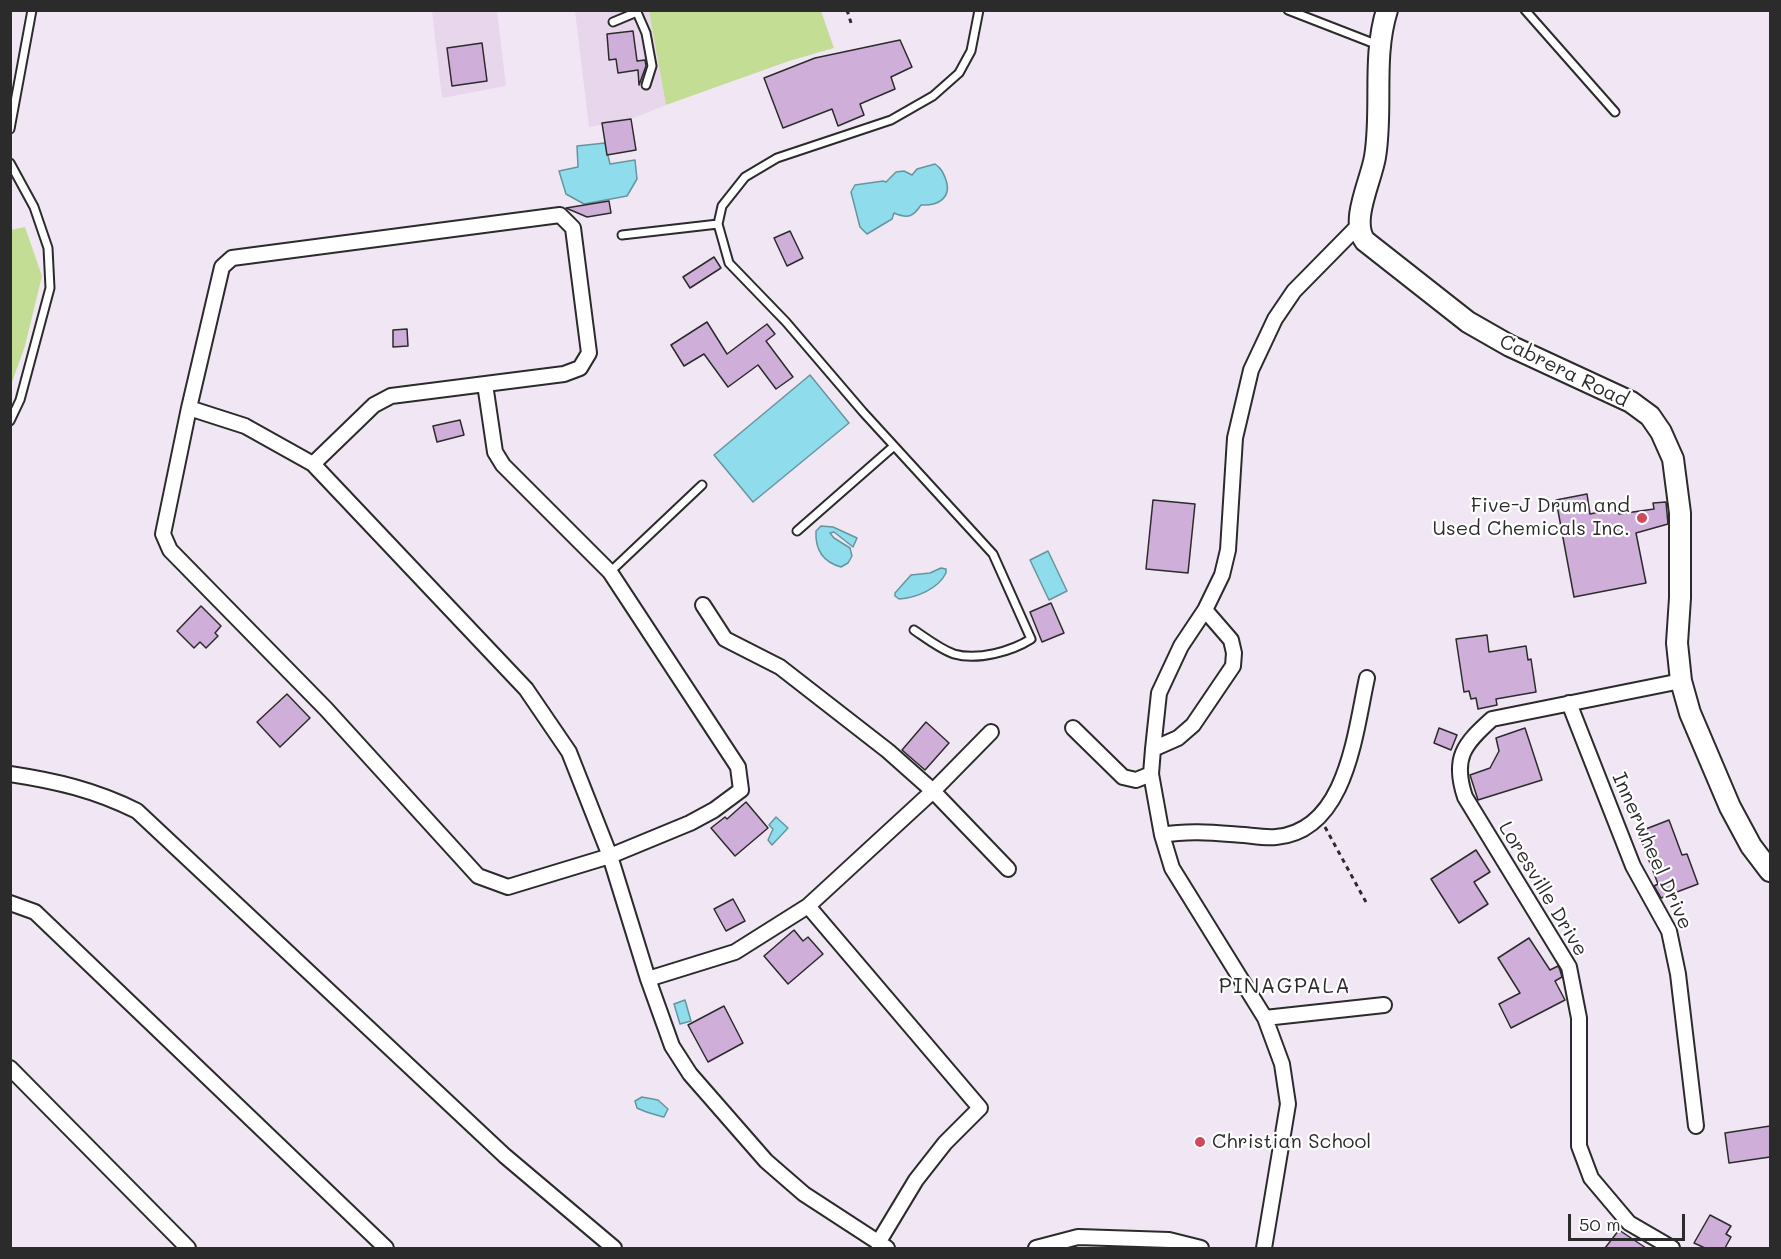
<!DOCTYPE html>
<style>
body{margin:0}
#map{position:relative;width:1781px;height:1259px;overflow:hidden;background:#f1e7f4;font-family:Mali,sans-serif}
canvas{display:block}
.frame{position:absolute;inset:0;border:12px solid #2b2b2b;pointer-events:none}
.scale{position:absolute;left:1568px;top:1214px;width:117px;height:27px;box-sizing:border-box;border:3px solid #2b2b2b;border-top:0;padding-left:8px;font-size:18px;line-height:21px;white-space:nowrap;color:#2b2b2b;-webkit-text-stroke:4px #fff;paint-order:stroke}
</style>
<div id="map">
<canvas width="1781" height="1259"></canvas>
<div class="frame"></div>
<div class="scale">50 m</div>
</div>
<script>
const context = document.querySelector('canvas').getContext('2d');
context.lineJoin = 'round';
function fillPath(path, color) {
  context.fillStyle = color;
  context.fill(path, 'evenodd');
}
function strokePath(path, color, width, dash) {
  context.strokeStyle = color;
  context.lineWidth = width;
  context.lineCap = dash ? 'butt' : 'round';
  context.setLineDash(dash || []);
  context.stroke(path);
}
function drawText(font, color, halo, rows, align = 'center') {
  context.font = font + ' Mali,sans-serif';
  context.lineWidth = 4.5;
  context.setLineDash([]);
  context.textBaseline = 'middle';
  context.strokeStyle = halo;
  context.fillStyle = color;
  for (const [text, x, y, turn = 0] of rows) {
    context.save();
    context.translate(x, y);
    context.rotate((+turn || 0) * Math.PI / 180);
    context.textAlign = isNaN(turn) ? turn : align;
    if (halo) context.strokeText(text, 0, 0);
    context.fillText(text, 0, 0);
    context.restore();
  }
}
fillPath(new Path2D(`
 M 432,11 L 497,11 L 506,86 L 442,98 Z
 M 575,11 L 649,11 L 666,105 L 631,119 L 589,127 Z`), '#e7d6ec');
fillPath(new Path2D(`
 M 649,11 L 821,11 L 834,48 L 789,61 L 666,105 Z
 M 25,227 L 42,276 L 25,346 L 11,385 L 11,230 Z`), '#c3dd94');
const water = new Path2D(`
 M 605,143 L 610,164 L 635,160 L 637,179 L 627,196 L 584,204 L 566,194 L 559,171 L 578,167 L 577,146 Z
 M 935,164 C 941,168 943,172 946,180 C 952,198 938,206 921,205 C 913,217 908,219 894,213 L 892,219 L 867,234 L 860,227 L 851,192 L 855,185 L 883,181 L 886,182 L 896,172 L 904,171 L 912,175 L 917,169 Z
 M 810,375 L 849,423 L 753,502 L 714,455 Z
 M 821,526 L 833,527 L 857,538 L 853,547 L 834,532 L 830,533 L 834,538 L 850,548 L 852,556 L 848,563 L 841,567 C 823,562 815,549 816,531 Z
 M 1048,551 L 1067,591 L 1049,600 L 1030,560 Z
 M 941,568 L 946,569 L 946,573 C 938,589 916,598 899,599 L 895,596 L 895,593 L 911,575 L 930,573 Z
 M 776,817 L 788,828 L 772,845 L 768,840 L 773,829 L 769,825 Z
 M 685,1000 L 691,1021 L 680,1024 L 674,1004 Z
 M 642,1097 L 658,1100 L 668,1109 L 664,1117 C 659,1116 642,1111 637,1108 L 635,1101 Z`);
fillPath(water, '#8edcec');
strokePath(water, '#66959f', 1.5);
const building = new Path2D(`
 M 633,31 L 637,61 L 645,60 L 646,66 L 639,85 L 638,70 L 618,73 L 616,59 L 609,60 L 607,34 Z
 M 900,40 L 912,67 L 891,77 L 895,89 L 860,104 L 864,115 L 838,126 L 832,109 L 783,128 L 764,78 L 815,58 Z
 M 482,43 L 487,81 L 452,86 L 447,48 Z
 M 631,119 L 636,150 L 607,155 L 602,123 Z
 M 609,201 L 611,213 L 587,217 L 566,208 Z
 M 790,231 L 803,258 L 787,266 L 774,238 Z
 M 714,257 L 721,268 L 690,288 L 683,277 Z
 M 707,322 L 727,354 L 767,324 L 775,334 L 766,341 L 793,377 L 776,389 L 758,365 L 728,387 L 704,354 L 684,366 L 671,345 Z
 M 407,329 L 408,346 L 393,347 L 393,330 Z
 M 460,420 L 464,435 L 437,442 L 433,426 Z
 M 1587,494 L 1590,514 L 1618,508 L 1619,514 L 1654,509 L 1653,503 L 1666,502 L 1668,524 L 1636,533 L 1646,583 L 1574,597 L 1556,500 Z
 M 1153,500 L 1195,504 L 1188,573 L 1146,569 Z
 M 1051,603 L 1064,633 L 1042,642 L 1030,612 Z
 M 201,606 L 221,626 L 215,633 L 218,636 L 206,648 L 200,642 L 194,648 L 177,631 Z
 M 1487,635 L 1489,652 L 1526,646 L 1528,660 L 1531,659 L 1536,692 L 1496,699 L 1497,705 L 1478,709 L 1476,698 L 1471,699 L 1469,691 L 1464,692 L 1456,639 Z
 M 287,694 L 310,718 L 280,747 L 257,722 Z
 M 926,722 L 949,743 L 925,770 L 902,750 Z
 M 1439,728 L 1457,735 L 1451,750 L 1434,743 Z
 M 1525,728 L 1542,780 L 1478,800 L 1470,775 L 1490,768 L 1499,751 L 1496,738 Z
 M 746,802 L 768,828 L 735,856 L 711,828 L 725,817 L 727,819 Z
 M 1669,820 L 1682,855 L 1687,854 L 1698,884 L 1661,898 L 1654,886 L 1658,884 L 1638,832 Z
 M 1476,850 L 1490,872 L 1474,882 L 1488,904 L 1459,923 L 1431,879 Z
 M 733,899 L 745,921 L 726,931 L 714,909 Z
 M 794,930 L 803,941 L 808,937 L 823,954 L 788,984 L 764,956 Z
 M 1529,938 L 1550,970 L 1558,966 L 1560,970 L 1562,977 L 1555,981 L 1565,1000 L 1511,1028 L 1499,1004 L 1520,993 L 1498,958 Z
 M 724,1006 L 743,1043 L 708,1062 L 688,1025 Z
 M 1770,1126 L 1770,1157 L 1729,1163 L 1725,1133 Z
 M 1710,1215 L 1731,1226 L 1726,1234 L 1731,1237 L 1725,1248 L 1705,1248 L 1694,1243 Z
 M 1619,1230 L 1646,1248 L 1605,1248 Z`);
fillPath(building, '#cfaed9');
strokePath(building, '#2b2b2b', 1.5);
const lane = new Path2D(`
 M 636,10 L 646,33 L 652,66 L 646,85
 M 1288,10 L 1378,45
 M 1525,10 L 1615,112
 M 613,22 L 637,12
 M 10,129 L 32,10
 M 10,163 L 34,207 L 48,248 L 50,288 L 20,400 L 10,421
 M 622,235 L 718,224
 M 797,531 L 894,446
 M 610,572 L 702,485
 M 914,630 C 926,638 940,649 954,654 C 978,661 1012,651 1031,639 L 993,554 L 863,412 L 786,322 L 729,263 L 718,224 L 722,206 L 745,177 L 777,158 L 891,120 L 933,96 L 959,73 L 971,51 L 979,10`);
const street = new Path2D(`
 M 189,408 L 245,426 L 313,464 L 526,689 L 569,752 L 610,856 L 648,979 L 672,1046 L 690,1074 L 766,1161 L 804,1194 L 887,1248
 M 313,464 L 374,405 L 391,396 L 564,374 L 580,368 L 589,353 L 573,228 L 560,215 L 232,258 L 222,267 L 189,408 L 163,534 L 170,550 L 326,709 L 478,876 L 508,887 L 610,856 L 690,823 L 714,810 L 741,790 L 738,767 L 610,572 L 503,465 L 495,452 L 485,384
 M 703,605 L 725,639 L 780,667 L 888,751 L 933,791 L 1008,869
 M 1569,703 L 1633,866 L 1669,931 L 1678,974 L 1696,1126
 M 1073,728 L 1123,777 L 1136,780 L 1151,774
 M 1153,749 L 1178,738 L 1193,725 L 1233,666 L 1234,653 L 1231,640 L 1205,610
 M 10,774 C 56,781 95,790 137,811 L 505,1156 L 614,1248
 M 1162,835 C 1190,830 1216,833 1244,835 C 1254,836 1266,838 1276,837 C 1347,831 1355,732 1367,678
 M 10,903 L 35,912 L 386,1248
 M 808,906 L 980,1108 L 945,1143 L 916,1180 L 878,1243
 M 648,979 L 735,952 L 808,906 L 933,791 L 991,732
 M 1265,1018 L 1384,1005
 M 10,1068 L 188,1248
 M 1036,1248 L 1078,1237 L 1169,1240 L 1201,1248
 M 1264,1248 L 1288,1104 L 1282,1064 L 1265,1018 L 1172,868 L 1162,835 L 1151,774 L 1153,749 L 1159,693 L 1181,646 L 1205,610 L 1222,575 L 1228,550 L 1235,438 L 1251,370 L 1275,319 L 1294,291 L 1359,225
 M 1672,1248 L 1629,1223 L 1591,1178 L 1579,1146 L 1579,1018 L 1569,967 L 1465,797 C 1452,758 1464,744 1492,719 L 1681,681`);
const secondary = new Path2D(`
 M 1387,10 C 1372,58 1383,109 1375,157 C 1371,181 1350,221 1365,241 L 1468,322 L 1510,346 L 1631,402 L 1650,416 L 1661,432 L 1673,459 L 1680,513 L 1680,598 L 1677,643 L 1681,681 L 1690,713 L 1730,807 L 1751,846 L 1770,871`);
strokePath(lane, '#2b2b2b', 11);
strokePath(street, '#2b2b2b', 18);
strokePath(secondary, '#2b2b2b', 24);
strokePath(new Path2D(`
 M 847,10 L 852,26
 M 1325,827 L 1367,904`), '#2b2b2b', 3, [4.5, 4.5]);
strokePath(lane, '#fff', 7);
strokePath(street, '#fff', 14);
strokePath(secondary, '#fff', 20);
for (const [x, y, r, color] of [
 [1642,518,6,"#d1495b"],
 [1200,1142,6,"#d1495b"]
]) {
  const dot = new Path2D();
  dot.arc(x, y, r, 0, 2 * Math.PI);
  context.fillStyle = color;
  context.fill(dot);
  strokePath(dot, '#fff', 2);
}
drawText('20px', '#2b2b2b', '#fff', [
 ["Cabrera Road",1564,371,26],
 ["Innerwheel Drive",1652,851,66],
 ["Loresville Drive",1543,889,59]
]);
drawText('20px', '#2b2b2b', '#fff', [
 ["Five-J Drum and",1630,506],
 ["Used Chemicals Inc.",1630,529],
 ["Christian School",1212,1142,"left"]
], 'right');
context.letterSpacing = '1.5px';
drawText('21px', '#2b2b2b', '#fff', [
 ["PINAGPALA",1285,987]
]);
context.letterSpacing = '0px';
</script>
